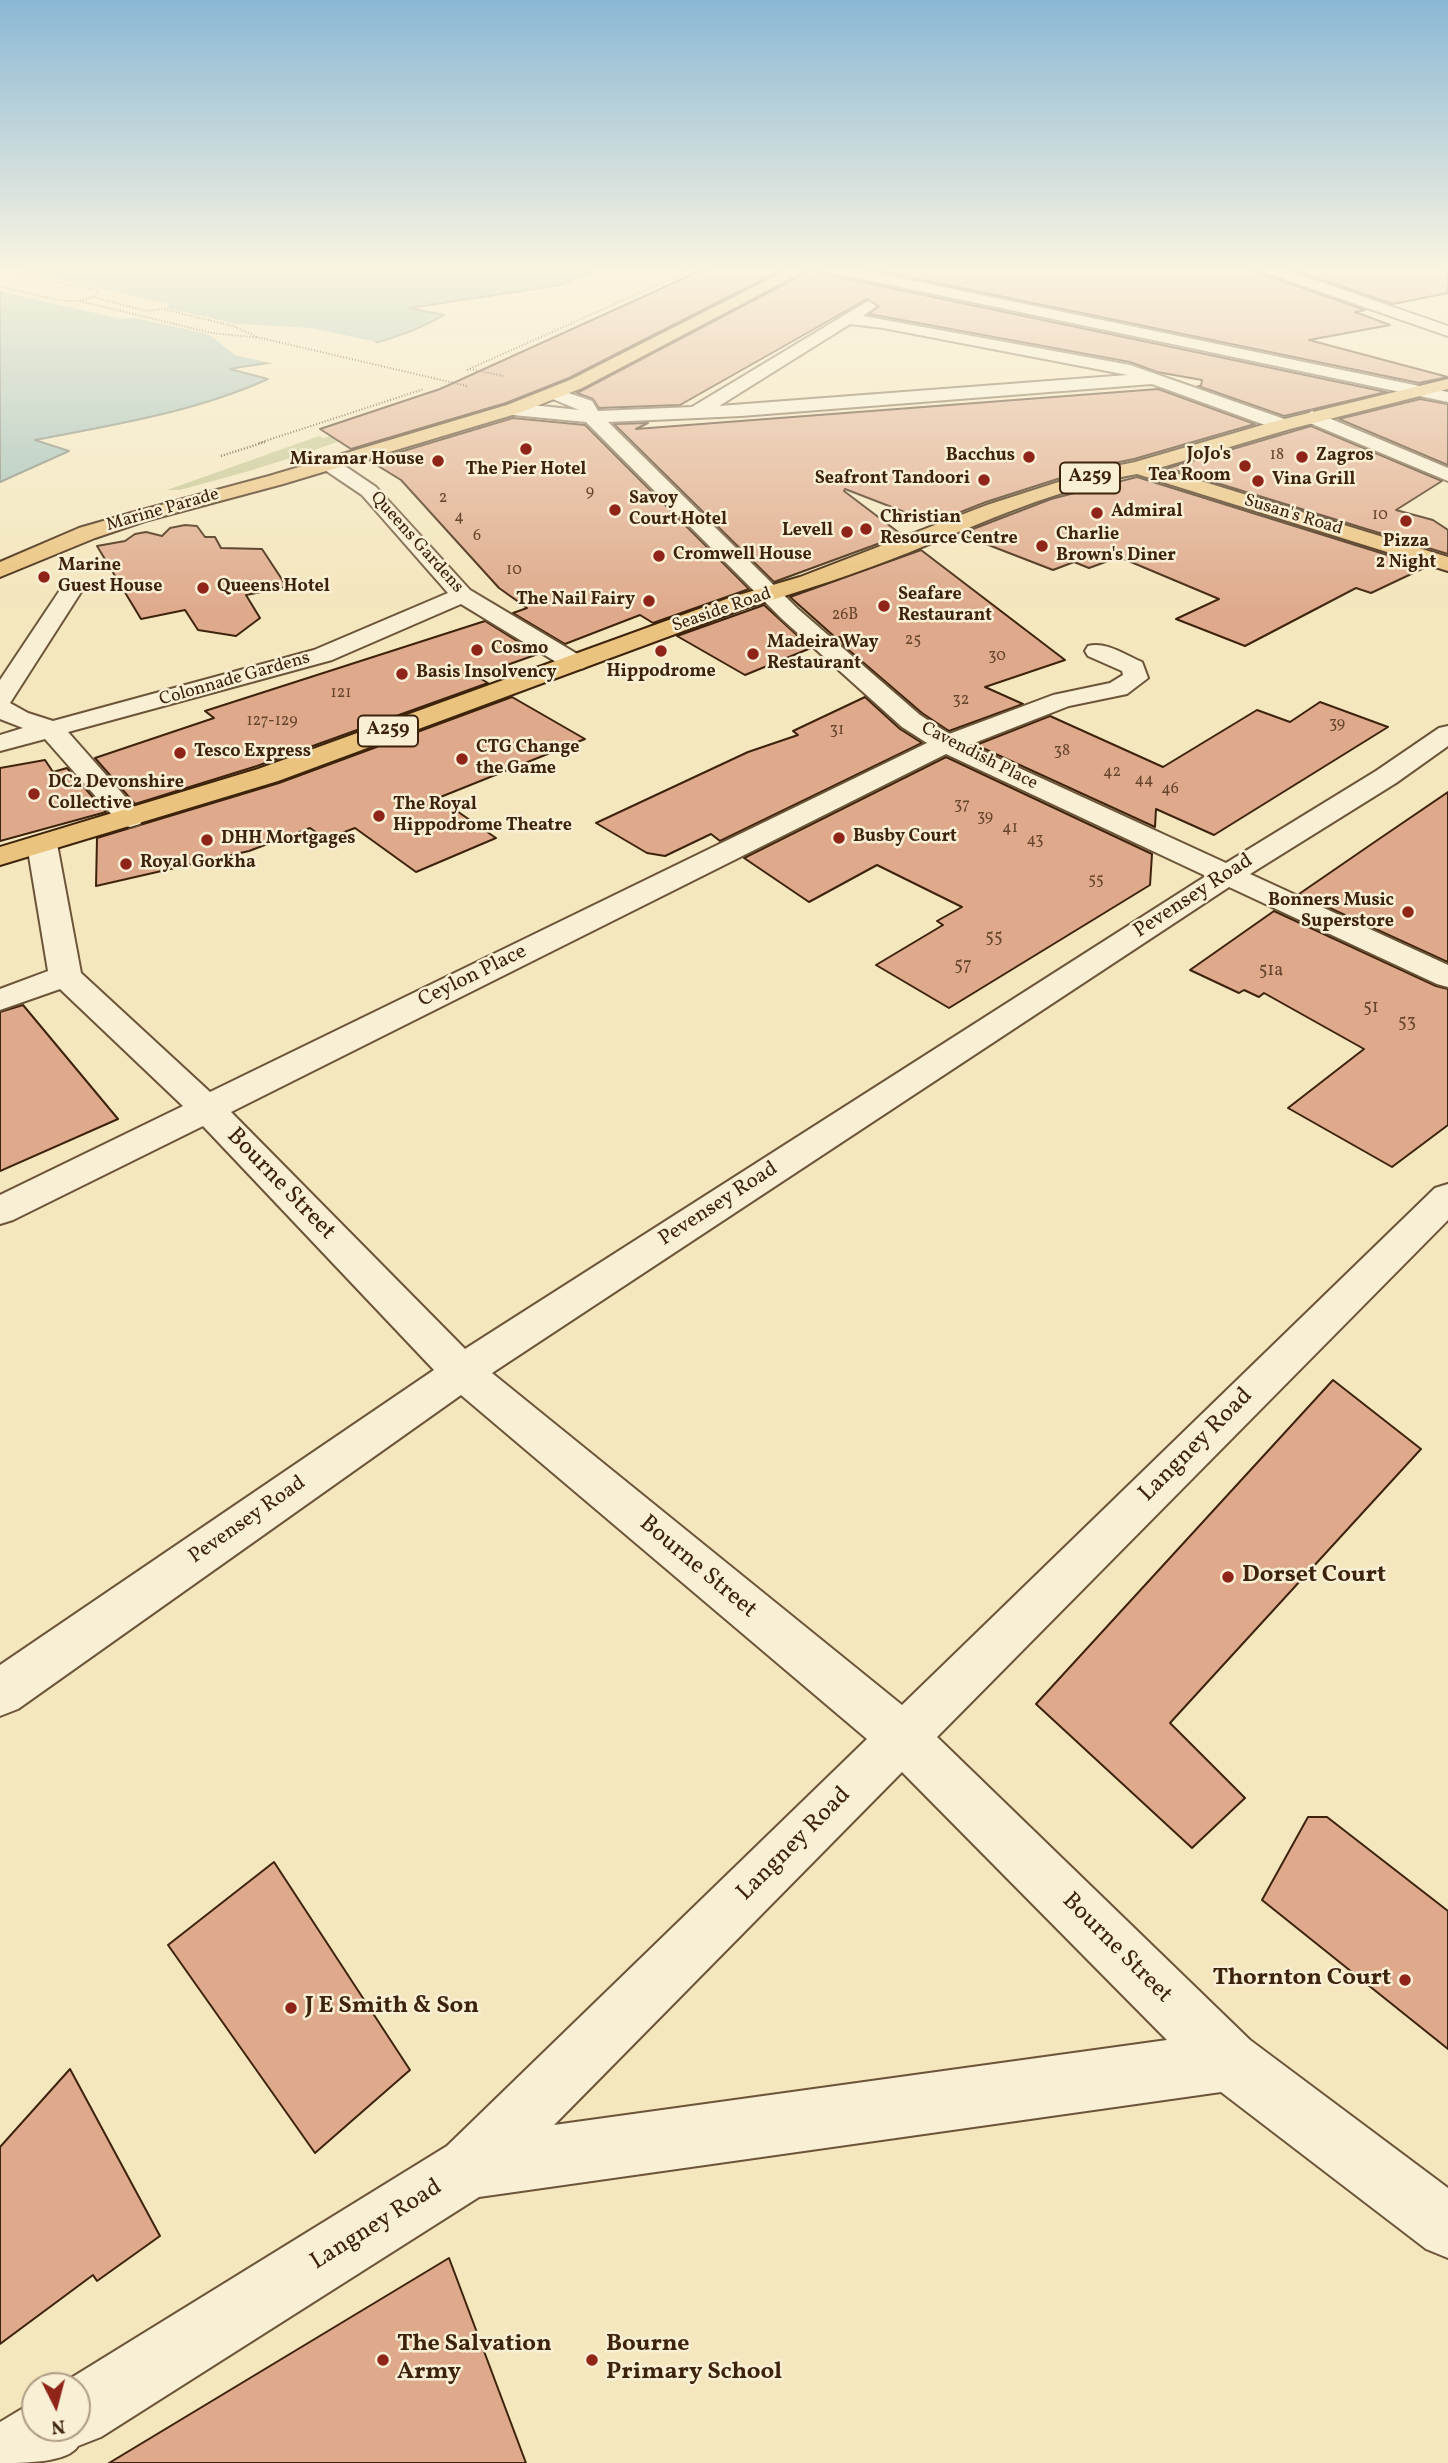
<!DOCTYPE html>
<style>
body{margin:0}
#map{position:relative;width:1448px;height:2463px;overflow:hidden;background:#f4e6bd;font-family:Vollkorn,serif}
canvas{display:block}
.north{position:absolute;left:21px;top:2372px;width:70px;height:70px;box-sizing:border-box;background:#f8efd4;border:2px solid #ae9d84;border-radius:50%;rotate:174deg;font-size:19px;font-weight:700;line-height:28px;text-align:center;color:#3e230c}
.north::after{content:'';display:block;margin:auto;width:24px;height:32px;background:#8f2418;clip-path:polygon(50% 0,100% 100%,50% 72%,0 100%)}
</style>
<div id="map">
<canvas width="1448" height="2463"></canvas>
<div class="north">N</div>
</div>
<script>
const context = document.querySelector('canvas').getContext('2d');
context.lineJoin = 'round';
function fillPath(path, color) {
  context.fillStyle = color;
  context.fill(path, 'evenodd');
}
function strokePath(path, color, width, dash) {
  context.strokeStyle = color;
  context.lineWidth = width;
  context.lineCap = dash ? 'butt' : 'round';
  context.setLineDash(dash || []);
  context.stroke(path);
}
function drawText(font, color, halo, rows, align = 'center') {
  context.font = font + ' Vollkorn,serif';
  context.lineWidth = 5;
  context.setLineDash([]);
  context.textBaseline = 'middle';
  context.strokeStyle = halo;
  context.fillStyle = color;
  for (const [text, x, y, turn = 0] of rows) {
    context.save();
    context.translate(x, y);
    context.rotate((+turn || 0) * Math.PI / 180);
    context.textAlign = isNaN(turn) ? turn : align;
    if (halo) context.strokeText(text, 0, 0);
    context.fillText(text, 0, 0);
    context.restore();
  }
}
fillPath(new Path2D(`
 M 370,423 L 346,439 L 303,454 L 249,471 L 180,490 L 167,490 L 319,436 L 324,438 Z`), '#c2c38d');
const water = new Path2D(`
 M 0,266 L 604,266 L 561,285 L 409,308 L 444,315 C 381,352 300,357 230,369 L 268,379 C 195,412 113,425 35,440 L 69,451 L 0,482 Z`);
fillPath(water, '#9dbeb8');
strokePath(water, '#778073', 2);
fillPath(new Path2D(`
 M 0,266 L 169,304 L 166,308 L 237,324 L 311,328 L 373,341 L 379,345 L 278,365 L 235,355 L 208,334 L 135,318 L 121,319 L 0,291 Z`), '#f4e6bd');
const building = new Path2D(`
 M 711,266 L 789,266 L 569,378 L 506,403 L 351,449 L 320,429 L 440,389 Z
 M 855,266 L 1250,266 L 1254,271 L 1365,310 L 1355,312 L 1390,325 L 1309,340 L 1448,377 L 1419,383 Z
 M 1282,266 L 1448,266 L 1448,293 L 1393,304 Z
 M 813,269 L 819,273 L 1386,392 L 1284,416 L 1198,386 L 1201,386 L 1202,380 L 1157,372 L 1130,362 L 869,314 L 879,306 L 867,299 L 680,405 L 599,408 L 593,399 L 577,393 Z
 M 1158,389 L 1255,424 L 1134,459 L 1095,467 L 986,502 L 933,523 L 845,489 L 844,491 L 902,535 L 774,582 L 614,424 L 648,423 L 636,429 Z
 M 1420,399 L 1448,404 L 1448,465 L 1339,419 Z
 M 513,418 L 585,425 L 749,589 L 653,623 L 640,615 L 565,644 L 513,613 L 527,608 L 499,588 L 401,480 L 370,461 Z
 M 1311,426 L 1442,481 L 1396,510 L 1433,520 L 1448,530 L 1448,554 L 1168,468 Z
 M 1137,477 L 1426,567 L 1371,593 L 1356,588 L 1245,646 L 1176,619 L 1219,599 L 1119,557 L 1089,568 L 1074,562 L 1053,570 L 960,534 L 1051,499 Z
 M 185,525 L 197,526 L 205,537 L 215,537 L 221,548 L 262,549 L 287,587 L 246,595 L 260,618 L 236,636 L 198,630 L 185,610 L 141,619 L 97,546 L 125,541 L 135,534 L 146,532 L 162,536 L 170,528 Z
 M 921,550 L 1065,660 L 985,687 L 1023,704 L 949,731 L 922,713 L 844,646 L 840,637 L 836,638 L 790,597 Z
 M 764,605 L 811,648 L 745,675 L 677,636 Z
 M 485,621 L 538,654 L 476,676 L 488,683 L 257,766 L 135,804 L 95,758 L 214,718 L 205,711 Z
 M 512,697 L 585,739 L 438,798 L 496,838 L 416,872 L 355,828 L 326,839 L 310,828 L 249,851 L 96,886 L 97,838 L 279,783 Z
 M 865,697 L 900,729 L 922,743 L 720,841 L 711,834 L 665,856 L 647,853 L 596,823 L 748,752 L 798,735 L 793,731 Z
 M 1320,702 L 1388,727 L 1214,835 L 1156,809 L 1155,827 L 976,745 L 1050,716 L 1163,767 L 1257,710 L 1290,722 Z
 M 946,757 L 1152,854 L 1150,885 L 949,1008 L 876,965 L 943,925 L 937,921 L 962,907 L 877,865 L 809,902 L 744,858 Z
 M 45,760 L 53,772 L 67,768 L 106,812 L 0,841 L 0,768 Z
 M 1448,792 L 1448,962 L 1299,894 L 1379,839 Z
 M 1274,911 L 1436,986 L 1448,989 L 1448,1125 L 1392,1167 L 1288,1108 L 1364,1049 L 1264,993 L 1259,997 L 1244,990 L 1239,993 L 1190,970 Z
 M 23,1005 L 118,1119 L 0,1171 L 0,1012 Z
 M 1333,1380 L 1421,1449 L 1170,1723 L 1245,1798 L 1192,1848 L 1036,1704 Z
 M 1308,1817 L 1327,1817 L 1448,1911 L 1448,2049 L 1262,1900 Z
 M 274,1862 L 410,2070 L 315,2153 L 168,1945 Z
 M 70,2069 L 160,2236 L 97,2281 L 93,2275 L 0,2344 L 0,2147 Z
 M 449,2258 L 526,2463 L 109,2463 Z`);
fillPath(building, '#dfaa8c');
strokePath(building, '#3e230c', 2);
const minor = new Path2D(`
 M 813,266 L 842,266 L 1448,392 L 1448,402 L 820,270 Z
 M 1253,266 L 1274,266 L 1448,326 L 1448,336 L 1255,269 Z
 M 868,301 L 876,306 L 863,316 L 1130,365 L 1290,421 L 1292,425 L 1290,429 L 1276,429 L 1152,384 L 741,416 L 608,422 L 798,609 L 920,715 L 949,734 L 1053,695 L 1110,683 L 1123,675 L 1122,671 L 1088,656 L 1085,651 L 1088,646 C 1106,641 1125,655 1142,662 L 1148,678 L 1127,694 L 1069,706 L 969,745 L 1226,863 L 1376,771 L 1439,728 L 1448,726 L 1448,746 L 1396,783 L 1250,874 L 1448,965 L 1448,987 L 1437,984 L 1229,887 L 492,1373 L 902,1705 L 1435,1188 L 1448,1184 L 1448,1220 L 937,1737 L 1250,2040 L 1448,2188 L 1448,2258 L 1426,2249 L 1221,2092 L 479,2197 L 101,2437 L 78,2446 C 68,2463 23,2463 0,2463 L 0,2422 L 35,2401 L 35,2428 L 77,2428 L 77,2386 L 58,2386 L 447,2146 L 867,1739 L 461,1395 L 18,1709 L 0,1716 L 0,1665 L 434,1370 L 203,1126 L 13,1220 L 0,1224 L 0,1195 L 183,1106 L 60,989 L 0,1010 L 0,989 L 48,971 L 27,844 L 32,838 L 42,835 L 52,838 L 57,844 L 81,973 L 210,1092 L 927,743 L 902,727 L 782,619 L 586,422 L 513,415 L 504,409 L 513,403 L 579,410 L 548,397 L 545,393 L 554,388 L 592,401 L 598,411 L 692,407 ZM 850,324 L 883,328 L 1128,375 L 719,406 ZM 946,754 L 1206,876 L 465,1349 L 231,1112 ZM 902,1772 L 1167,2040 L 554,2125 Z
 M 1312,411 L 1448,468 L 1448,481 L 1305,421 L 1303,417 Z
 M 329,458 L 336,460 L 376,487 L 470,590 L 584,658 L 587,663 L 584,668 L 575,670 L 566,668 L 461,604 L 332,660 L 68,732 L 144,818 L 140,824 L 130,827 L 120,824 L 45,739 L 0,751 L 0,735 L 23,728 L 0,719 L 0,680 L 64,584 L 80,584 L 83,589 L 10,703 L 28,713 L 53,721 L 314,650 L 448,593 L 362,495 L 322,468 L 319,464 L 322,460 Z`);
const major = new Path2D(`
 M 795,266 L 814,266 L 582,388 L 519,413 L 283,484 L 145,521 L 95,538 L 0,577 L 0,562 L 79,528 L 131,513 L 269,476 L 507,405 L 570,380 Z
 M 1448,379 L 1448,389 L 1290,429 L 1159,468 L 1448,557 L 1448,571 L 1137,474 C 1058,488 984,522 910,552 C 857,573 803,591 748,607 L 278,781 L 0,865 L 0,847 L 258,769 L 732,597 L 800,577 L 987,505 L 1096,470 L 1135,462 L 1276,421 Z`);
strokePath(minor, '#6c5438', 4);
strokePath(major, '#3e230c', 4);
strokePath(new Path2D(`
 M 0,270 L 99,291 L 93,297
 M 0,287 L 63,301 L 79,301 L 212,333 L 261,338 L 467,386
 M 80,301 L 93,297 L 146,311 L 162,309 L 233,326 L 257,337
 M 470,369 L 503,376
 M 467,370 L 700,266
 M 259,443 L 424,389`), '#3e230c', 2, [1, 2]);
strokePath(new Path2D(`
 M 221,456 L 265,442`), '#3e230c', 2.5, [1, 2]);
fillPath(minor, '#f8efd4');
fillPath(major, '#eac37e');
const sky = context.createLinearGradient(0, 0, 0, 611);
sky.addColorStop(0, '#8ab8d5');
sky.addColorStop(0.44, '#faf4e1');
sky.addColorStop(1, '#faf4e100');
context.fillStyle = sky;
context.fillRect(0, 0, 1448, 611);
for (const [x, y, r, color] of [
 [526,449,7,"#8f2418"],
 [1029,457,7,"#8f2418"],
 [1302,457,7,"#8f2418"],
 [438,461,7,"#8f2418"],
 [1245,466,7,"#8f2418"],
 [984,480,7,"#8f2418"],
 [1258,481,7,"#8f2418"],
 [615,510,7,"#8f2418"],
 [1097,513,7,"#8f2418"],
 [1406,521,7,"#8f2418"],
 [866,529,7,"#8f2418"],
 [847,532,7,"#8f2418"],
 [1042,546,7,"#8f2418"],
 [659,556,7,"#8f2418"],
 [44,577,7,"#8f2418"],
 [203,588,7,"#8f2418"],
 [649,601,7,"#8f2418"],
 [884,606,7,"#8f2418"],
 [477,650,7,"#8f2418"],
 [661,651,7,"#8f2418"],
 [753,654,7,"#8f2418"],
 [402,674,7,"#8f2418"],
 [180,753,7,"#8f2418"],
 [462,759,7,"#8f2418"],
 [34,794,7,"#8f2418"],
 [379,816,7,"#8f2418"],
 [839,838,7,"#8f2418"],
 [207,840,7,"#8f2418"],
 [126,864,7,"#8f2418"],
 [1408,912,7,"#8f2418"],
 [1228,1577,7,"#8f2418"],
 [1405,1980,7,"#8f2418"],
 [291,2008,7,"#8f2418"],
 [383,2360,7,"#8f2418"],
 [592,2360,7,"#8f2418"]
]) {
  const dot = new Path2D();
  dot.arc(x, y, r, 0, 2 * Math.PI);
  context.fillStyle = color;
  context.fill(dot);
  strokePath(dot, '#f8efd4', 2.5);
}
drawText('16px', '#66452c', null, [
 ["18",1277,456],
 ["9",590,493],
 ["2",443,499],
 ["10",1380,516],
 ["4",459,518],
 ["6",477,537],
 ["10",514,571],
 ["26B",845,616],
 ["25",913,641],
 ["30",997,657],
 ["121",341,694],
 ["32",961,701],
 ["127-129",272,722],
 ["39",1337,725],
 ["31",837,731],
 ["38",1062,752],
 ["42",1112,773],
 ["44",1144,781],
 ["46",1170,790],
 ["37",962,806],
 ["39",985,818],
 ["41",1010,829],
 ["43",1035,841],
 ["55",1096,881]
]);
drawText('bold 18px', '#3e230c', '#f8efd4', [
 ["JoJo's",1231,456,"right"],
 ["Tea Room",1231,477,"right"],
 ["Bacchus",1015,457,"right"],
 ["Zagros",1316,457],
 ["Miramar House",424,461,"right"],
 ["The Pier Hotel",526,471,"center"],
 ["Seafront Tandoori",970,480,"right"],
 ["Vina Grill",1272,481],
 ["Savoy",629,500],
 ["Court Hotel",629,521],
 ["Admiral",1111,513],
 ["Christian",880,519],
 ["Resource Centre",880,540],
 ["Levell",833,532,"right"],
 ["Charlie",1056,536],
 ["Brown's Diner",1056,557],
 ["Pizza",1406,543,"center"],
 ["2 Night",1406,564,"center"],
 ["Cromwell House",673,556],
 ["Marine",58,567],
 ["Guest House",58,588],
 ["Queens Hotel",217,588],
 ["Seafare",898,596],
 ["Restaurant",898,617],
 ["The Nail Fairy",635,601,"right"],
 ["Madeira Way",767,644],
 ["Restaurant",767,665],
 ["Cosmo",491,650],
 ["Hippodrome",661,673,"center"],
 ["Basis Insolvency",416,674],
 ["CTG Change",476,749],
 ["the Game",476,770],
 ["Tesco Express",194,753],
 ["DC2 Devonshire",48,784],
 ["Collective",48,805],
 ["The Royal",393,806],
 ["Hippodrome Theatre",393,827],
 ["Busby Court",853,838],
 ["DHH Mortgages",221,840],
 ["Royal Gorkha",140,864],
 ["Bonners Music",1394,902,"right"],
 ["Superstore",1394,923,"right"]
], 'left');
drawText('18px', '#3e230c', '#f8efd4', [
 ["Marine Parade",163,511,-16],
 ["Susan's Road",1293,516,17],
 ["Queens Gardens",416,543,48],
 ["Seaside Road",722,611,-19],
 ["Colonnade Gardens",235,680,-16],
 ["Cavendish Place",979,757,27]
]);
drawText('18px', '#66452c', null, [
 ["55",994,939],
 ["57",963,967],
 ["51a",1271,972],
 ["51",1371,1009],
 ["53",1407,1024]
]);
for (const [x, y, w] of [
 [1090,478,60],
 [388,731,60]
]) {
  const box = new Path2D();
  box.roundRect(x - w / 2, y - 15.5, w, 31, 5);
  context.fillStyle = '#f8efd4';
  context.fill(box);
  strokePath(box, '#3e230c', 2);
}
drawText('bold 19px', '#3e230c', null, [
 ["A259",1090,478],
 ["A259",388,731]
]);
drawText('21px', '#3e230c', '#f8efd4', [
 ["Pevensey Road",1194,897,-33],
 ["Ceylon Place",473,977,-26],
 ["Pevensey Road",719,1205,-33],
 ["Pevensey Road",248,1521,-35]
]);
drawText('24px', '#3e230c', '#f8efd4', [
 ["Bourne Street",280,1185,46],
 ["Langney Road",1197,1446,-45],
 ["Bourne Street",697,1568,40],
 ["Langney Road",795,1845,-45],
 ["Bourne Street",1116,1949,45],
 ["Langney Road",377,2226,-32]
]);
drawText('bold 24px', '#3e230c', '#f8efd4', [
 ["Dorset Court",1242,1577],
 ["Thornton Court",1391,1980,"right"],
 ["J E Smith & Son",305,2008],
 ["The Salvation",397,2346],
 ["Army",397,2374],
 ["Bourne",606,2346],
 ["Primary School",606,2374]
], 'left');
</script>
